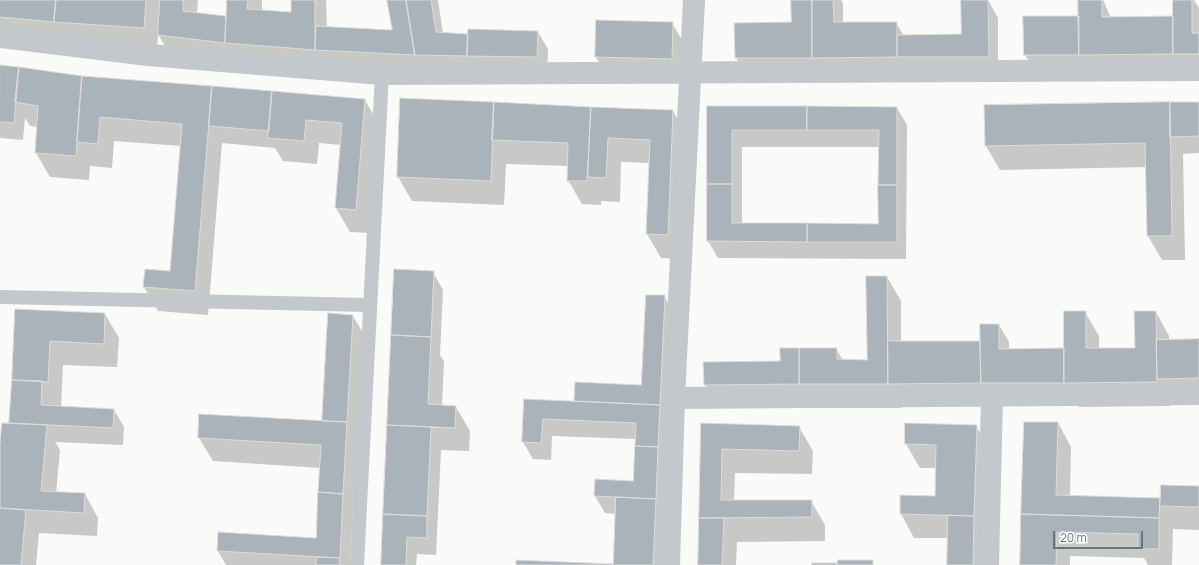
<!DOCTYPE html>
<style>
body{margin:0}
#map{position:relative;width:1199px;height:565px;overflow:hidden;background:#fafaf8;font-family:Manrope,sans-serif}
canvas{display:block}
.scale{position:absolute;left:1053px;top:531px;width:90px;height:18px;box-sizing:border-box;border:2px solid #657683;border-top:0;padding-left:5px;font-size:12px;line-height:14px;white-space:nowrap;color:#657683;-webkit-text-stroke:3px #fff;paint-order:stroke}
</style>
<div id="map">
<canvas width="1199" height="565"></canvas>
<div class="scale">20 m</div>
</div>
<script>
const context = document.querySelector('canvas').getContext('2d');
context.lineJoin = 'round';
function fillPath(path, color) {
  context.fillStyle = color;
  context.fill(path, 'evenodd');
}
function strokePath(path, color, width, dash) {
  context.strokeStyle = color;
  context.lineWidth = width;
  context.lineCap = dash ? 'butt' : 'round';
  context.setLineDash(dash || []);
  context.stroke(path);
}
fillPath(new Path2D(`
 M 0,0 L 198,0 L 197,14 L 227,17 L 228,0 L 262,0 L 262,11 L 292,13 L 292,0 L 326,0 L 327,28 L 393,31 L 388,0 L 438,0 L 443,34 L 469,35 L 538,32 L 548,49 L 547,74 L 172,59 L 158,34 L 157,52 L 0,40 Z
 M 792,0 L 841,0 L 843,3 L 843,23 L 896,23 L 904,36 L 962,35 L 988,0 L 998,18 L 998,74 L 746,75 L 736,58 L 792,23 Z
 M 1079,0 L 1103,0 L 1111,18 L 1174,17 L 1174,0 L 1194,0 L 1199,8 L 1199,78 L 1035,72 L 1025,55 L 1080,17 Z
 M 597,21 L 672,23 L 682,40 L 681,76 L 606,75 L 596,57 Z
 M 0,66 L 82,77 L 365,100 L 379,124 L 370,233 L 350,232 L 336,208 L 341,145 L 319,143 L 317,164 L 283,161 L 275,148 L 222,143 L 208,315 L 158,311 L 144,287 L 170,272 L 181,146 L 114,141 L 112,168 L 90,166 L 89,180 L 50,177 L 36,153 L 38,127 L 30,126 L 25,118 L 23,140 L 0,138 Z
 M 401,99 L 673,111 L 687,135 L 681,259 L 661,258 L 647,234 L 650,163 L 621,162 L 620,202 L 601,201 L 601,205 L 582,204 L 568,180 L 568,166 L 506,164 L 504,205 L 412,201 L 398,177 Z
 M 1199,103 L 1199,153 L 1183,154 L 1185,260 L 1162,260 L 1148,236 L 1147,167 L 1000,170 L 986,146 L 985,106 Z
 M 708,107 L 897,108 L 907,125 L 906,259 L 718,258 L 708,241 ZM 742,147 L 879,147 L 879,225 L 742,224 Z
 M 433,272 L 443,290 L 440,355 L 444,361 L 442,406 L 456,407 L 470,431 L 469,451 L 441,450 L 436,555 L 417,554 L 416,565 L 382,565 L 392,335 ZM 429,425 L 442,426 L 442,428 L 431,428 Z
 M 887,277 L 901,301 L 901,342 L 981,342 L 999,325 L 1009,342 L 1009,350 L 1065,352 L 1085,312 L 1099,336 L 1099,349 L 1136,349 L 1156,312 L 1169,336 L 1169,341 L 1199,340 L 1199,402 L 1170,402 L 1170,406 L 1079,407 L 1075,400 L 901,401 L 901,408 L 814,408 L 810,401 L 715,402 L 705,385 L 781,362 L 836,349 L 843,360 L 868,361 Z
 M 664,296 L 674,314 L 667,565 L 614,565 L 617,514 L 605,513 L 595,496 L 596,480 L 634,482 L 636,439 L 552,436 L 551,460 L 533,459 L 523,442 L 525,400 L 575,402 L 576,383 L 642,386 Z
 M 16,310 L 105,314 L 119,338 L 117,367 L 63,365 L 61,407 L 114,410 L 124,427 L 123,445 L 55,442 L 60,450 L 56,493 L 85,494 L 98,518 L 97,536 L 39,533 L 36,565 L 0,565 L 0,457 L 10,424 Z
 M 353,316 L 363,333 L 350,565 L 226,565 L 218,551 L 317,539 L 321,468 L 213,461 L 199,438 L 323,422 Z
 M 1058,423 L 1071,447 L 1070,497 L 1161,499 L 1199,487 L 1199,530 L 1173,529 L 1172,565 L 1148,565 L 1144,558 L 1070,556 L 1070,565 L 1021,565 Z
 M 702,424 L 799,427 L 813,451 L 812,474 L 735,473 L 734,501 L 811,501 L 825,525 L 825,541 L 737,542 L 736,565 L 699,565 Z
 M 976,426 L 990,450 L 987,565 L 948,565 L 949,538 L 914,538 L 901,514 L 936,497 L 937,468 L 920,468 L 906,444 Z`), '#0003');
const building = new Path2D(`
 M 0,0 L 56,0 L 54,22 L 0,17 Z
 M 56,0 L 146,0 L 144,28 L 54,22 Z
 M 160,0 L 183,0 L 183,11 L 226,16 L 225,43 L 158,35 Z
 M 227,0 L 248,0 L 247,9 L 291,12 L 291,0 L 315,0 L 315,50 L 225,43 Z
 M 387,0 L 406,0 L 415,55 L 315,50 L 316,26 L 392,30 Z
 M 406,0 L 431,0 L 436,32 L 468,34 L 467,56 L 415,55 Z
 M 791,0 L 812,0 L 812,58 L 735,58 L 734,23 L 791,22 Z
 M 812,0 L 833,0 L 834,22 L 897,22 L 897,57 L 812,58 Z
 M 961,0 L 988,0 L 989,57 L 897,57 L 897,35 L 961,34 Z
 M 1078,0 L 1102,0 L 1102,17 L 1173,16 L 1173,54 L 1079,55 Z
 M 1173,0 L 1192,0 L 1192,33 L 1199,33 L 1199,54 L 1173,54 Z
 M 1023,16 L 1079,16 L 1079,55 L 1024,55 Z
 M 596,20 L 673,22 L 672,59 L 595,57 Z
 M 468,29 L 538,31 L 537,57 L 467,56 Z
 M 0,65 L 19,67 L 14,123 L 0,122 Z
 M 19,67 L 82,76 L 76,156 L 35,153 L 38,106 L 15,102 Z
 M 82,76 L 212,86 L 195,291 L 143,287 L 145,269 L 170,271 L 182,124 L 100,117 L 98,144 L 77,142 Z
 M 212,86 L 272,91 L 269,131 L 209,126 Z
 M 272,91 L 365,99 L 356,210 L 335,208 L 342,123 L 306,120 L 304,141 L 268,138 Z
 M 400,98 L 494,102 L 491,181 L 397,177 Z
 M 494,102 L 591,107 L 587,181 L 567,181 L 568,143 L 492,140 Z
 M 1170,102 L 1172,236 L 1147,236 L 1145,143 L 985,146 L 984,105 Z
 M 1170,102 L 1199,102 L 1199,136 L 1170,137 Z
 M 707,106 L 807,106 L 807,130 L 732,130 L 732,184 L 707,184 Z
 M 807,106 L 897,107 L 897,185 L 878,185 L 879,130 L 807,130 Z
 M 591,107 L 673,110 L 668,235 L 646,234 L 650,140 L 608,138 L 606,178 L 588,177 Z
 M 707,184 L 732,184 L 732,223 L 807,223 L 807,242 L 707,241 Z
 M 878,185 L 897,185 L 897,242 L 807,242 L 807,223 L 878,224 Z
 M 394,269 L 434,271 L 431,337 L 391,335 Z
 M 866,276 L 887,276 L 888,384 L 799,384 L 799,348 L 837,348 L 837,359 L 867,360 Z
 M 646,295 L 665,295 L 660,405 L 574,401 L 575,382 L 641,385 Z
 M 15,309 L 105,313 L 104,344 L 50,341 L 48,382 L 12,380 Z
 M 1064,311 L 1086,311 L 1086,348 L 1135,348 L 1134,311 L 1156,311 L 1157,382 L 1064,383 Z
 M 328,313 L 353,315 L 347,422 L 322,421 Z
 M 980,324 L 999,324 L 999,349 L 1064,348 L 1064,383 L 981,383 Z
 M 391,335 L 431,337 L 428,404 L 456,406 L 455,428 L 387,425 Z
 M 1199,339 L 1199,378 L 1157,379 L 1156,340 Z
 M 888,341 L 980,341 L 981,383 L 888,384 Z
 M 780,348 L 799,348 L 799,384 L 704,385 L 703,362 L 780,361 Z
 M 12,380 L 42,381 L 41,405 L 114,409 L 113,428 L 9,423 Z
 M 524,399 L 660,405 L 658,447 L 635,446 L 636,423 L 543,419 L 541,443 L 522,442 Z
 M 199,414 L 347,422 L 343,494 L 318,492 L 321,445 L 198,438 Z
 M 1024,422 L 1058,422 L 1056,495 L 1160,498 L 1159,518 L 1021,514 Z
 M 2,423 L 47,425 L 41,491 L 85,493 L 84,513 L 0,508 L 0,444 Z
 M 701,423 L 800,426 L 799,451 L 722,449 L 721,500 L 812,500 L 812,517 L 699,518 Z
 M 905,423 L 977,425 L 974,516 L 900,514 L 900,495 L 935,496 L 936,445 L 905,444 Z
 M 387,425 L 431,427 L 427,516 L 383,514 Z
 M 635,446 L 658,447 L 656,499 L 594,496 L 595,479 L 633,481 Z
 M 1161,485 L 1199,486 L 1199,507 L 1160,506 Z
 M 318,492 L 343,494 L 340,558 L 217,551 L 218,532 L 316,538 Z
 M 616,497 L 656,499 L 653,565 L 516,565 L 516,560 L 613,564 Z
 M 0,508 L 26,510 L 21,565 L 0,565 Z
 M 383,514 L 427,516 L 427,538 L 407,537 L 406,565 L 381,565 Z
 M 1021,514 L 1159,518 L 1159,549 L 1138,549 L 1138,534 L 1057,532 L 1056,565 L 1020,565 Z
 M 948,515 L 974,516 L 973,565 L 947,565 Z
 M 699,518 L 724,518 L 722,565 L 698,565 Z
 M 317,557 L 340,558 L 339,565 L 316,565 Z
 M 838,560 L 873,560 L 873,565 L 837,565 Z
 M 812,563 L 838,563 L 837,565 L 812,565 Z`);
fillPath(building, '#aab3b9');
strokePath(building, '#dcdcda', 1);
strokePath(new Path2D(`
 M 0,297 L 369,305
 M 357,565 L 382,74`), '#c3c8cc', 14);
strokePath(new Path2D(`
 M 0,37 L 148,55 L 382,74 L 1199,70
 M 674,398 L 1199,394
 M 669,565 L 674,398 L 694,0
 M 988,565 L 992,397`), '#c3c8cc', 22);
</script>
